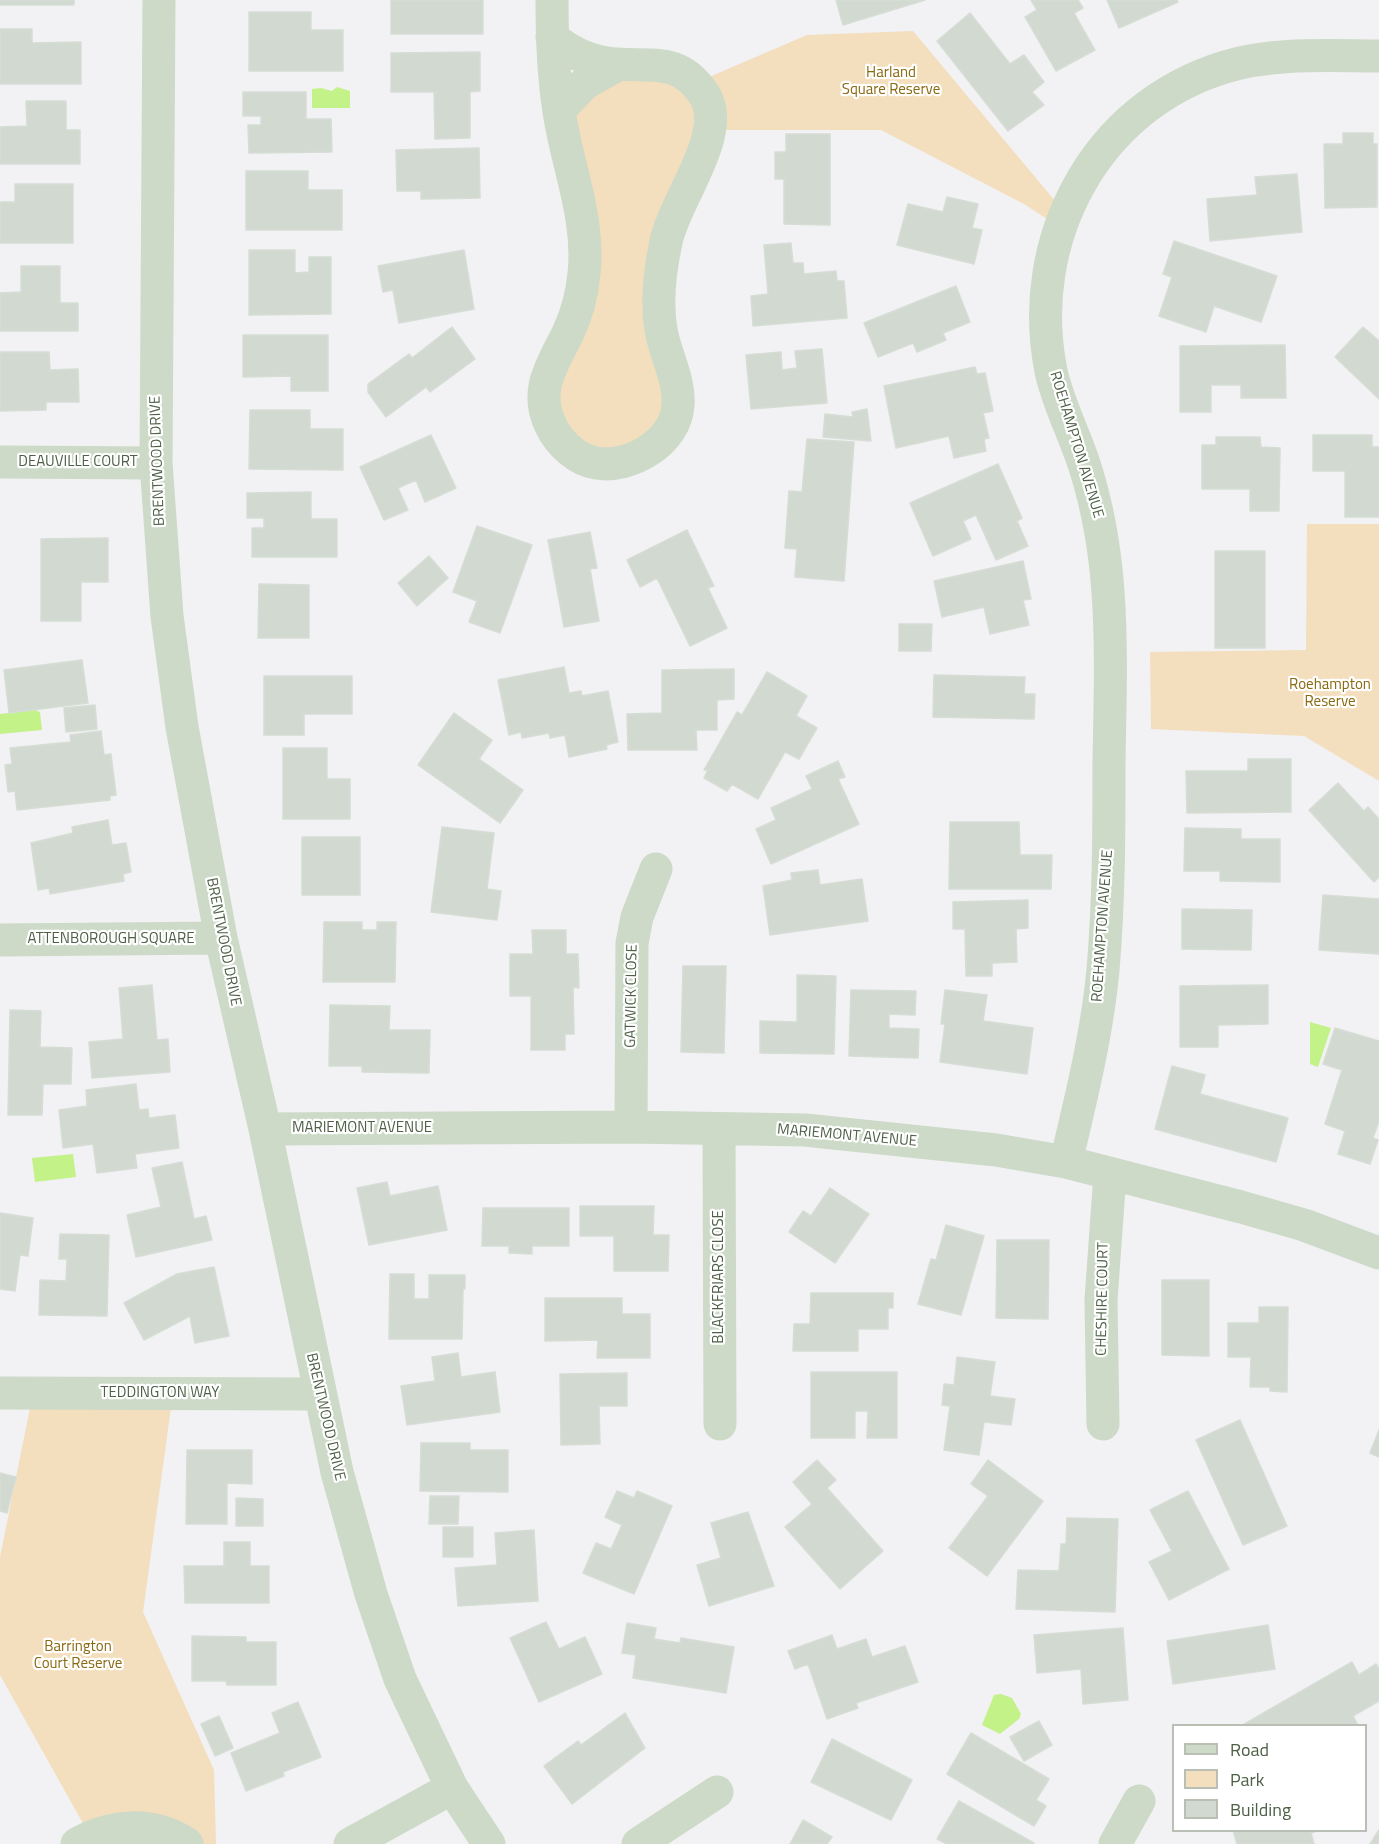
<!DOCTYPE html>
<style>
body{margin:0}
#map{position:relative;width:1379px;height:1844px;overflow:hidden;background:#f2f1f4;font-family:"Titillium Web",sans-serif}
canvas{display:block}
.legend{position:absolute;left:1172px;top:1724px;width:195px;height:108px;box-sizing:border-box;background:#fff;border:2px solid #b9bfb5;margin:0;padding:8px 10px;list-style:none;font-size:18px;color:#4f6047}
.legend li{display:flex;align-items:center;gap:12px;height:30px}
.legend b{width:30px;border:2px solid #b9bfb5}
</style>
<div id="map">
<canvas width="1379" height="1844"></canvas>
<ul class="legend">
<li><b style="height:8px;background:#ccdac7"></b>Road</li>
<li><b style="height:16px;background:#f3dfbe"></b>Park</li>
<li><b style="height:16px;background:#d2d9d0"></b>Building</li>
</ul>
</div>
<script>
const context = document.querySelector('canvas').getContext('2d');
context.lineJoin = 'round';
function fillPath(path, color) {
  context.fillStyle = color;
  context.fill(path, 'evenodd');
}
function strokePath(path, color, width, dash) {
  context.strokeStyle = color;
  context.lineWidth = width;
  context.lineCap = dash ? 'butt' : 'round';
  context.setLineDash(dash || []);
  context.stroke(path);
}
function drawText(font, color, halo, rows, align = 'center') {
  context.font = font + ' "Titillium Web",sans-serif';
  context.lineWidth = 4.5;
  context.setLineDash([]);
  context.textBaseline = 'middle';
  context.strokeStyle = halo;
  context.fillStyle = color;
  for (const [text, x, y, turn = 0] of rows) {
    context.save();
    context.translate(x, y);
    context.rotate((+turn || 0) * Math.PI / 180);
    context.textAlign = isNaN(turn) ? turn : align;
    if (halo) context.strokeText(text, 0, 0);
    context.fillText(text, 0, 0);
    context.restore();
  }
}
fillPath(new Path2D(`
 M 913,31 L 1066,214 L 1061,228 L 1024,204 L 881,130 L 711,130 L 675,210 L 671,371 L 661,439 L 582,458 L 545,383 L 575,315 L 562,127 L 595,76 L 695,83 L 807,35 Z
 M 1307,524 L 1379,524 L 1379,781 L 1304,736 L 1151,729 L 1150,652 L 1306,650 Z
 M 33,1393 L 173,1393 L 143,1612 L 214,1770 L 216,1844 L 77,1844 L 90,1836 L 0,1675 L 0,1557 Z`), '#f3dfbe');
fillPath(new Path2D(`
 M 321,88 L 332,91 L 337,87 L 350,91 L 350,108 L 312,108 L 312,89 Z
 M 35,710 L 40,712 L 42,730 L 0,734 L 0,714 Z
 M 1310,1022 L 1331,1028 L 1318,1067 L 1310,1064 Z
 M 73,1154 L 76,1177 L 35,1182 L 32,1158 Z
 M 1001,1694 L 1012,1698 L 1021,1714 L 1019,1719 L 1000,1734 L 982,1725 L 994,1695 Z`), '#c3f288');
const building = new Path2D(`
 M 0,0 L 74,0 L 74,5 L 0,5 Z
 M 391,0 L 483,0 L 483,34 L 391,34 Z
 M 836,0 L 925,0 L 843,25 Z
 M 1031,0 L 1078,0 L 1083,8 L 1074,13 L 1095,50 L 1056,71 L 1025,17 L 1037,10 Z
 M 1107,0 L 1177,0 L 1178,2 L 1119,28 Z
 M 249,12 L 311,12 L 311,30 L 343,30 L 343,71 L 249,71 Z
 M 970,13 L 1010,64 L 1024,55 L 1044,82 L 1032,92 L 1044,105 L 1008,131 L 937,41 Z
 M 0,29 L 32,29 L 32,43 L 81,42 L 81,84 L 0,84 Z
 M 480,52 L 480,91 L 470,92 L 470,138 L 435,139 L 434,92 L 391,92 L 391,53 Z
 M 243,92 L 306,92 L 306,119 L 331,119 L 332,152 L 249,153 L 248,125 L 261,125 L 261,116 L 243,116 Z
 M 26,101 L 66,101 L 66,130 L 80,130 L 80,164 L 0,164 L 0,127 L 27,126 Z
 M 1343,133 L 1373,133 L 1373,144 L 1377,144 L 1377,207 L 1325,208 L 1324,144 L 1343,144 Z
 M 786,134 L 830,134 L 830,225 L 784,224 L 784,179 L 775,179 L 775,152 L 786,152 Z
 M 479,148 L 480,198 L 421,199 L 421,191 L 397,191 L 396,150 Z
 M 246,171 L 308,171 L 308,190 L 342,190 L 342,230 L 246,230 Z
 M 1297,174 L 1302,232 L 1210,241 L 1207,199 L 1257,195 L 1255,177 Z
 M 15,184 L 73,184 L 73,243 L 0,243 L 0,202 L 15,202 Z
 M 947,197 L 978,204 L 972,228 L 982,230 L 974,264 L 897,245 L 908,204 L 943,212 Z
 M 1174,241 L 1277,276 L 1261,322 L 1214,306 L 1206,332 L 1159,316 L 1172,277 L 1163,274 Z
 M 791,243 L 793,263 L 803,263 L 804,274 L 836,271 L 837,281 L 844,281 L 847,318 L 753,326 L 751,296 L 768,294 L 764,245 Z
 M 249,250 L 295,250 L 295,273 L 309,272 L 309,257 L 331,257 L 331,314 L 249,315 Z
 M 464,250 L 474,309 L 399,323 L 393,290 L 383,292 L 378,266 Z
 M 21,266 L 60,266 L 60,303 L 78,303 L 78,331 L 0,331 L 0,293 L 21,292 Z
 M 956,286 L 970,322 L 943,333 L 946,340 L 917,352 L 913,343 L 878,357 L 864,323 Z
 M 452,327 L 475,359 L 430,392 L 426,387 L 386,417 L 368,392 L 368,384 L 409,354 L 412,358 Z
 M 1363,327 L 1379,341 L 1379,399 L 1335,357 Z
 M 243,335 L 328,335 L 328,391 L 291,391 L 291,376 L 243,377 Z
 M 1285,345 L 1286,398 L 1241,398 L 1241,385 L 1211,385 L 1211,412 L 1180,412 L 1180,346 Z
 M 822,349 L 827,403 L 751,409 L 746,355 L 781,352 L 782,370 L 797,368 L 795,351 Z
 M 0,352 L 49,352 L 50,370 L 78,369 L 79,402 L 46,402 L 46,410 L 0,411 Z
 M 975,367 L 977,374 L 985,373 L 993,411 L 983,413 L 989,438 L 984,439 L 986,451 L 954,458 L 949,436 L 896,448 L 884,386 Z
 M 867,409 L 871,441 L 823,437 L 825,414 L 853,417 L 852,412 Z
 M 250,410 L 310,410 L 310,429 L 343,429 L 343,470 L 249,469 Z
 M 431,435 L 456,488 L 425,502 L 416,480 L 398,488 L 408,510 L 384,520 L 360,467 Z
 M 1313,435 L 1372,435 L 1372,447 L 1379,447 L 1379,517 L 1345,517 L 1345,471 L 1313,471 Z
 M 1216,437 L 1260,437 L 1261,447 L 1280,448 L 1279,511 L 1250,511 L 1250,489 L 1202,489 L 1202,445 L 1216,445 Z
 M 807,439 L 854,442 L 844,581 L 795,577 L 797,549 L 785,548 L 789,491 L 802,492 Z
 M 998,464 L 1022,518 L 1017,521 L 1028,546 L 996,560 L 976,515 L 963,521 L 971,539 L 933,556 L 910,503 Z
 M 311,492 L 311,519 L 337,519 L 337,557 L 252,557 L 252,528 L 264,528 L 264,518 L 247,518 L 247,493 Z
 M 477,526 L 532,545 L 500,633 L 469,622 L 477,601 L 453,592 Z
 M 687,530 L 714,586 L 708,588 L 727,628 L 690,646 L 657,578 L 640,587 L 627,560 Z
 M 590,532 L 597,568 L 590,569 L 599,621 L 564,627 L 548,540 Z
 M 108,538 L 108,582 L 81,582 L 81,621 L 41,621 L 41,539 Z
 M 1215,551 L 1265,551 L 1265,648 L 1215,648 Z
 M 429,556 L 448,578 L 417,606 L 398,583 Z
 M 1023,561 L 1031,599 L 1023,600 L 1029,625 L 990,634 L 984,607 L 942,617 L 934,581 Z
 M 259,584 L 309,585 L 309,638 L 258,638 Z
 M 899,624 L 932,624 L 931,651 L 899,651 Z
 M 82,660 L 88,703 L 9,713 L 4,670 Z
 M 564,667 L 569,693 L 581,691 L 582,696 L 608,691 L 618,742 L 606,745 L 607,749 L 569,757 L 565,735 L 550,738 L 549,733 L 522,738 L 521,732 L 509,735 L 498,680 Z
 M 734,669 L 734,699 L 717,700 L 717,730 L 696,730 L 697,750 L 628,750 L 627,714 L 662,713 L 662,670 Z
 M 767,672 L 807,696 L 796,716 L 817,728 L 799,759 L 785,752 L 758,799 L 732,784 L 727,791 L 704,778 L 708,770 L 704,770 L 737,712 L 742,715 Z
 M 934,675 L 1025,677 L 1024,694 L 1035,694 L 1034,719 L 933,717 Z
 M 264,676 L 352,676 L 352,714 L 304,714 L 304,735 L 264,735 Z
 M 95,705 L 97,729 L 66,732 L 64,708 Z
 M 454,713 L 492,740 L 479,759 L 523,790 L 500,823 L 418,765 Z
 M 101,731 L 104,755 L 111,754 L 116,795 L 110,796 L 110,800 L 17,810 L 15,791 L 8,792 L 5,765 L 12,764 L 10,748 L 71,742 L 70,735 Z
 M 283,748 L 327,748 L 327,779 L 350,779 L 350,819 L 283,819 Z
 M 1248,759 L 1291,759 L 1291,812 L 1187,813 L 1186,771 L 1248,771 Z
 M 838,761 L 845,777 L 838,779 L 859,824 L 771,864 L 756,829 L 776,820 L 771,808 L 812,789 L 806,776 Z
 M 1338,783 L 1364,811 L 1368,807 L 1379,819 L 1379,877 L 1374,882 L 1309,810 Z
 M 108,820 L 112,845 L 126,843 L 131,872 L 123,874 L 124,881 L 50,894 L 49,888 L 38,890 L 31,843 L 73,833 L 72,827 Z
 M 950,822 L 1019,822 L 1020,855 L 1052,855 L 1051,889 L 949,889 Z
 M 442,827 L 494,833 L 487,889 L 501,891 L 497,920 L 431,912 Z
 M 1185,828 L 1241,829 L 1241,839 L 1280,839 L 1280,882 L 1220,881 L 1220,871 L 1184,871 Z
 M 302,837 L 360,837 L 360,895 L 302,895 Z
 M 818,870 L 820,885 L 862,879 L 868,921 L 770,935 L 763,886 L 792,880 L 791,873 Z
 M 1323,895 L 1379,899 L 1379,954 L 1319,950 Z
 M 1028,900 L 1028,928 L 1016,929 L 1017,962 L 992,963 L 992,976 L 966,976 L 965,929 L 953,929 L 953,902 Z
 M 1182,909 L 1252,910 L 1251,950 L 1182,949 Z
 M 324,922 L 362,922 L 362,930 L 377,930 L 377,922 L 396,922 L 395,982 L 323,982 Z
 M 532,930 L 566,930 L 566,954 L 578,954 L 579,988 L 573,987 L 574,1034 L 565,1034 L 565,1050 L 531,1050 L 531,996 L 510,996 L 510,954 L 533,954 Z
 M 683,966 L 726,966 L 724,1053 L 681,1052 Z
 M 797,975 L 836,976 L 834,1054 L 760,1053 L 760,1021 L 797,1022 Z
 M 152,985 L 157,1040 L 168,1039 L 170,1072 L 92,1078 L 89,1042 L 123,1039 L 119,988 Z
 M 1268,985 L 1268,1024 L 1218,1025 L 1218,1047 L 1180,1047 L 1180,986 Z
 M 851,990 L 916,991 L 915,1015 L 889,1014 L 889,1028 L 919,1029 L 918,1058 L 849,1056 Z
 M 945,990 L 987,995 L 983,1021 L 1033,1028 L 1027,1074 L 940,1062 L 945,1024 L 941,1024 Z
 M 330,1005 L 390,1006 L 389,1030 L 430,1030 L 429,1073 L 362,1072 L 362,1066 L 329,1066 Z
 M 10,1010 L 41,1011 L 40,1047 L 72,1048 L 71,1084 L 43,1084 L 42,1115 L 8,1115 Z
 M 1335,1028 L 1379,1041 L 1379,1121 L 1373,1138 L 1378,1140 L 1370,1164 L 1338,1154 L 1345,1131 L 1325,1124 L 1342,1070 L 1323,1064 Z
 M 1172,1066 L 1205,1075 L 1200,1094 L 1288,1118 L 1276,1162 L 1155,1129 Z
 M 136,1084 L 139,1110 L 148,1109 L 149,1118 L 175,1115 L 179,1148 L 135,1154 L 137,1168 L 97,1173 L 93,1144 L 63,1148 L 59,1110 L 87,1106 L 86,1090 Z
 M 182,1162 L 194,1219 L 206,1216 L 212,1240 L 136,1257 L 127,1215 L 161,1207 L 152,1168 Z
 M 387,1182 L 390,1196 L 438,1186 L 447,1230 L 369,1245 L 357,1188 Z
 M 830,1188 L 869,1214 L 835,1263 L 789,1232 L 803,1211 L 811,1216 Z
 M 580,1206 L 654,1206 L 653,1235 L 669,1235 L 668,1271 L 614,1271 L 614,1236 L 580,1236 Z
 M 483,1208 L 569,1208 L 569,1246 L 532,1246 L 532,1254 L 509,1253 L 509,1246 L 482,1246 Z
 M 0,1213 L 33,1218 L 28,1256 L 20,1255 L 15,1291 L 0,1289 Z
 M 946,1225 L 984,1236 L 961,1315 L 918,1304 L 931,1259 L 936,1260 Z
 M 60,1234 L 109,1235 L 107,1316 L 39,1315 L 40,1280 L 66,1281 L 67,1259 L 59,1259 Z
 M 997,1240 L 1049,1240 L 1048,1319 L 996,1318 Z
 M 214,1267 L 229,1336 L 195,1343 L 190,1316 L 144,1340 L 124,1303 L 177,1274 Z
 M 390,1274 L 414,1274 L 414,1299 L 429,1299 L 429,1275 L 465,1275 L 465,1289 L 463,1289 L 462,1339 L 389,1339 Z
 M 1162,1280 L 1209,1280 L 1209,1356 L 1162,1355 Z
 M 811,1293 L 893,1293 L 893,1308 L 888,1308 L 888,1329 L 858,1329 L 858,1351 L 793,1351 L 794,1324 L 810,1324 Z
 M 545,1298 L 622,1298 L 622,1314 L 650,1314 L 650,1358 L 597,1358 L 598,1340 L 545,1341 Z
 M 1259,1307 L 1288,1307 L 1287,1392 L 1270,1391 L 1270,1387 L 1250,1387 L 1251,1357 L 1228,1357 L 1228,1323 L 1259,1323 Z
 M 458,1353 L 461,1377 L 495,1372 L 500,1412 L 407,1425 L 401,1386 L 435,1381 L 432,1357 Z
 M 957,1357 L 995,1362 L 990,1396 L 1015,1399 L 1011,1425 L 984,1422 L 979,1455 L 944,1450 L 950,1406 L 942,1405 L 944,1384 L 954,1385 Z
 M 811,1372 L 897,1372 L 897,1438 L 867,1438 L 868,1411 L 855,1411 L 855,1438 L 811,1438 Z
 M 627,1373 L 627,1406 L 599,1406 L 600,1444 L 561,1445 L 560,1374 Z
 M 1240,1420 L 1287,1526 L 1243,1545 L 1196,1440 Z
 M 1379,1430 L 1379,1457 L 1370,1453 Z
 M 421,1443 L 470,1443 L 470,1450 L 508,1450 L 508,1492 L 420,1491 Z
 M 187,1450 L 252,1450 L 252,1484 L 227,1483 L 227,1524 L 186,1524 Z
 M 817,1460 L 836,1480 L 827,1488 L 883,1551 L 840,1589 L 785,1527 L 812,1504 L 793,1482 Z
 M 988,1460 L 1043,1501 L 987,1576 L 949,1548 L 988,1496 L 971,1484 Z
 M 0,1473 L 16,1477 L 7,1513 L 0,1511 Z
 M 617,1491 L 634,1498 L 637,1491 L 672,1506 L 634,1594 L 583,1573 L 596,1543 L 611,1549 L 622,1525 L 605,1517 Z
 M 1188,1491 L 1229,1569 L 1169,1600 L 1149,1562 L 1172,1551 L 1150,1510 Z
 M 430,1496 L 459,1496 L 458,1524 L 429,1524 Z
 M 236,1498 L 263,1499 L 263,1526 L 236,1526 Z
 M 748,1512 L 774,1586 L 709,1606 L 697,1565 L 721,1558 L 711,1523 Z
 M 1067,1518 L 1118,1519 L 1115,1612 L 1016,1609 L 1018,1570 L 1059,1571 L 1061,1544 L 1066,1544 Z
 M 443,1527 L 473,1527 L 473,1557 L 443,1557 Z
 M 534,1530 L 538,1601 L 458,1606 L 455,1568 L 497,1565 L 495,1533 Z
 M 224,1542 L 250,1542 L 250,1566 L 269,1566 L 269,1603 L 185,1603 L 184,1566 L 224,1566 Z
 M 546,1622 L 559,1649 L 585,1637 L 602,1674 L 539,1702 L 510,1638 Z
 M 627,1623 L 656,1628 L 654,1639 L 680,1643 L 681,1638 L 734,1647 L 726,1693 L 633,1678 L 636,1655 L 622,1653 Z
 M 1268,1625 L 1275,1669 L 1173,1684 L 1167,1641 Z
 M 1123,1628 L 1128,1700 L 1083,1704 L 1081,1669 L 1037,1673 L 1034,1635 Z
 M 832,1635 L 837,1649 L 866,1639 L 872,1657 L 905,1646 L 918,1682 L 856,1703 L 858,1708 L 827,1719 L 808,1664 L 795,1669 L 788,1651 Z
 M 192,1636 L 246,1637 L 246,1642 L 276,1642 L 276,1685 L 227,1685 L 226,1681 L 192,1681 Z
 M 1352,1662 L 1359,1675 L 1376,1664 L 1379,1669 L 1379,1701 L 1353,1716 L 1358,1725 L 1241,1726 Z
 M 298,1702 L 321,1757 L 283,1772 L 284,1776 L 246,1791 L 231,1753 L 280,1733 L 272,1713 Z
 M 625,1713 L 645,1748 L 572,1804 L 544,1766 L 578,1741 L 581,1745 Z
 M 219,1716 L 233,1748 L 215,1756 L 201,1724 Z
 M 1039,1721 L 1052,1745 L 1024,1761 L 1010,1737 Z
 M 971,1733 L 1049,1779 L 1036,1800 L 1046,1806 L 1034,1826 L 947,1774 Z
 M 832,1739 L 912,1780 L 891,1820 L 811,1782 Z
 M 959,1801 L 1034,1843 L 1033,1844 L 947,1844 L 937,1839 Z
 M 803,1820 L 832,1837 L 827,1844 L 790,1844 Z
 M 1233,1830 L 1320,1830 L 1311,1833 L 1314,1844 L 1237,1844 Z
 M 1379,1830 L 1379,1844 L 1370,1844 Z`);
fillPath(building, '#d2d9d0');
strokePath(building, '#d5ddd5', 1.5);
strokePath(new Path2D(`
 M 159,0 L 156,463 L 167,616 L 182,727 L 221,938 L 265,1129 L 337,1472 L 371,1594 L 400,1679 L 452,1788 L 489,1844
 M 552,0 C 552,37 553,74 559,111 C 567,166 590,217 584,274 C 582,295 577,314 568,333 C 553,364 533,390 551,426 C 559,443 577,460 596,463 C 630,469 676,442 678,405 C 680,380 665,354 661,330 C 656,301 660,270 666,242 C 674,201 728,134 705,96 C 678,53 647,69 607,63 C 586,60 568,51 552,37
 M 559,110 L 584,84 L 619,64
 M 0,462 L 156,463
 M 0,940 L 221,938
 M 631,1127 L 632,943 L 637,917 L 656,869
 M 265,1129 L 631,1127 L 805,1130 L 996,1150 L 1066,1162 L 1241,1207 L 1304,1225 L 1379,1253
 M 719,1130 L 720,1424
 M 1066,1162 C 1081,1098 1097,1035 1103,970 C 1109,900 1109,831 1109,761 C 1110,705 1112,648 1108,592 C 1105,549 1098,508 1085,467 C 1075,435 1058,404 1051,371 C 1025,241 1094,107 1225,67 C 1274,52 1329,56 1379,56
 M 0,1393 L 319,1394
 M 1103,1424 L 1101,1300 L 1110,1174
 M 77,1844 C 111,1824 153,1821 187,1844
 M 350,1844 L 452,1788
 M 638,1844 L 717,1792
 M 1115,1844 L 1139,1801`), '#ccdac7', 33);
drawText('15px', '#896911', '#fff', [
 ["Harland",891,73],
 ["Square Reserve",891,90],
 ["Roehampton",1330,685],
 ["Reserve",1330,702],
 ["Barrington",78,1647],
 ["Court Reserve",78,1664]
]);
drawText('15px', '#4f6047', '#fff', [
 ["ROEHAMPTON AVENUE",1076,445,73],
 ["BRENTWOOD DRIVE",158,461,-92],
 ["DEAUVILLE COURT",78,462],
 ["ROEHAMPTON AVENUE",1103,926,-86],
 ["ATTENBOROUGH SQUARE",111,939],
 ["BRENTWOOD DRIVE",223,942,79],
 ["GATWICK CLOSE",632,996,-89],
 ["MARIEMONT AVENUE",362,1128],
 ["MARIEMONT AVENUE",847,1136,5],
 ["BLACKFRIARS CLOSE",719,1277,-90],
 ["CHESHIRE COURT",1103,1299,-89],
 ["TEDDINGTON WAY",160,1393],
 ["BRENTWOOD DRIVE",325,1417,77]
]);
</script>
